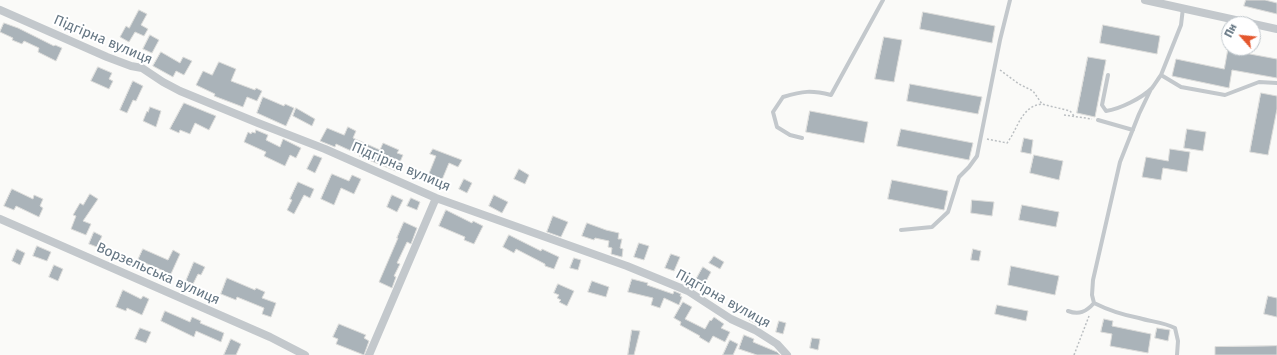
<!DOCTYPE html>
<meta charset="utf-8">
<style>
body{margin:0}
#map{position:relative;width:1277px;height:355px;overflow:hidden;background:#fafaf8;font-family:"Fira Sans",sans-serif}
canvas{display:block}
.north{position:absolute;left:1221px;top:16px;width:40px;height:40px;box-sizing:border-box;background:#fff;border:1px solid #c1c8cd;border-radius:50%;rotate:297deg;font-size:11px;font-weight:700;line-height:16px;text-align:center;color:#657683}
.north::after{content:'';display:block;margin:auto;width:14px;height:18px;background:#e4572e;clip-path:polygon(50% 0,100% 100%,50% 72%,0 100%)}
</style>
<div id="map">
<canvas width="1277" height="355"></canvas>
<div class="north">Пн</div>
</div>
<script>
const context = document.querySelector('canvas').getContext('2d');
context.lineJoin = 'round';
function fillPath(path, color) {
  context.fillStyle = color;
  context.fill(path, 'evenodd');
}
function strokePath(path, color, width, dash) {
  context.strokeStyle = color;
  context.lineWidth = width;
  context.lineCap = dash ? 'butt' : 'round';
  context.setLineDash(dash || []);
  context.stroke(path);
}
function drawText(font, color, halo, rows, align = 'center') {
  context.font = font + ' "Fira Sans",sans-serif';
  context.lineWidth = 4;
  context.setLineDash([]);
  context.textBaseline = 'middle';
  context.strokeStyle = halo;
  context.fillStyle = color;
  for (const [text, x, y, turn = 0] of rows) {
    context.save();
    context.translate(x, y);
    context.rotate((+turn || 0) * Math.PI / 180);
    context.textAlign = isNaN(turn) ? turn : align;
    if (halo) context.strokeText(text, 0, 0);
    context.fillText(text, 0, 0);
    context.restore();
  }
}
const building = new Path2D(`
 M 1246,0 L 1265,0 L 1277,3 L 1277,14 L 1244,6 Z
 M 139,10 L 147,14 L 141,25 L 148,29 L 144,36 L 135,32 L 129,42 L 120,37 L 126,26 L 129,28 Z
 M 923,12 L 995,26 L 992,43 L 920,29 Z
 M 4,23 L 18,28 L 54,46 L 55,45 L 62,48 L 56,61 L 38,52 L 39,48 L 24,41 L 22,44 L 12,40 L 13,38 L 0,32 Z
 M 1103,25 L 1160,36 L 1157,54 L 1100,43 Z
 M 150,35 L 159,40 L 152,53 L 143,49 Z
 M 884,37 L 902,40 L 894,82 L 875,79 Z
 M 1228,50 L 1277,59 L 1277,78 L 1232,70 L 1229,88 L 1172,76 L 1176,59 L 1224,69 Z
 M 161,52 L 180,63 L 183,57 L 192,61 L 184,75 L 176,71 L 173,77 L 153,66 Z
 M 1088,57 L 1106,60 L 1095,117 L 1077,113 Z
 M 219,62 L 236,69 L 231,81 L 255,90 L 256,88 L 262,91 L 257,101 L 247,97 L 243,107 L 214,96 L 215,94 L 196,85 L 203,71 L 212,75 Z
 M 98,67 L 112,73 L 109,79 L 113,81 L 109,89 L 91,81 Z
 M 133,81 L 143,86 L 136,101 L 133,100 L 127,113 L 120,110 Z
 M 910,84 L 982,97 L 978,114 L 907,101 Z
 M 1261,93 L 1277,96 L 1277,109 L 1268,155 L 1250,152 Z
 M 263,97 L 284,106 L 285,104 L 294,108 L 286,126 L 257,113 Z
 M 184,103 L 216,116 L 209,130 L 195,123 L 190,134 L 180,130 L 179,133 L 170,129 Z
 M 150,107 L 161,111 L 156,127 L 143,121 L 147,111 L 148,112 Z
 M 296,108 L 315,119 L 312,126 L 293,116 Z
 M 810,111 L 868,122 L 864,143 L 806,132 Z
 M 348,127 L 356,131 L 353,138 L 380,150 L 383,143 L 399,150 L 397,153 L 403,155 L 396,171 L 359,156 L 360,155 L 336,144 L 335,147 L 320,141 L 327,128 L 344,135 Z
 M 901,129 L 973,143 L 969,160 L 897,146 Z
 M 1187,129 L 1206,132 L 1203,151 L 1184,148 Z
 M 256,130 L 268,135 L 266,140 L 280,147 L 283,139 L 301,148 L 296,158 L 290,155 L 285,166 L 264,156 L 266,152 L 244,142 L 248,132 L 251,134 L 252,132 L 255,133 Z
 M 1024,138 L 1033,140 L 1031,154 L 1021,152 Z
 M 433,149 L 462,160 L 458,167 L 449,163 L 439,187 L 426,181 L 436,156 L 430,154 Z
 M 1170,149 L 1190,152 L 1187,172 L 1163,168 L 1161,180 L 1142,177 L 1146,157 L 1168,161 Z
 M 314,155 L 322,158 L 315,173 L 307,169 Z
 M 1034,155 L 1063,161 L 1059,180 L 1030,173 Z
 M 519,169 L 529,175 L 525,184 L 514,179 Z
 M 332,174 L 349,181 L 352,175 L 361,179 L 354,194 L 341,188 L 334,205 L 321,199 Z
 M 464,179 L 472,183 L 467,193 L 459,189 Z
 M 892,180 L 948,191 L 944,210 L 888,199 Z
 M 298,182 L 314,189 L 310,198 L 304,195 L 294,214 L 287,210 L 292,200 L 290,199 Z
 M 12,189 L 33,199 L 34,195 L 43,199 L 40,206 L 43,208 L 39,217 L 16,206 L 14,210 L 4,206 Z
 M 90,194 L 98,199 L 83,221 L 91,224 L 86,235 L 71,229 L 76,216 L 73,215 L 80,203 L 83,205 Z
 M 392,195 L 403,200 L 397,212 L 387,207 Z
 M 494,195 L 508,202 L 502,213 L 489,206 Z
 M 411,198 L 420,202 L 417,210 L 407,206 Z
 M 972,200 L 994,202 L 992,216 L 971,213 Z
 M 1022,205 L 1059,212 L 1056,227 L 1019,220 Z
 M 446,210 L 472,223 L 473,221 L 483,226 L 474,244 L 464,240 L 465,237 L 439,226 Z
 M 553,216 L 568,222 L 561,237 L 547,232 Z
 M 404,222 L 417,228 L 411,244 L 407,242 L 397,263 L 400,264 L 394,276 L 396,277 L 392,288 L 379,282 L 398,238 L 397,238 Z
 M 587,223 L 606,230 L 619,233 L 618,239 L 622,239 L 620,248 L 623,249 L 622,257 L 611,254 L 612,248 L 608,247 L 609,241 L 595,238 L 594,240 L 582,236 Z
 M 94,232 L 102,236 L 97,247 L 89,244 Z
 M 509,235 L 541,251 L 542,249 L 559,257 L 554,269 L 545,266 L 545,264 L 516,249 L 514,253 L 503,247 Z
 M 639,243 L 649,246 L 644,260 L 634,257 Z
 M 37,246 L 51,252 L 47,261 L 33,256 Z
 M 17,249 L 25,253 L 20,265 L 12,261 Z
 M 143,249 L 168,260 L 173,250 L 180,254 L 170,276 L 163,273 L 164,271 L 138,260 Z
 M 973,249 L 981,251 L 979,261 L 971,260 Z
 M 671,254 L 680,257 L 674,271 L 665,268 Z
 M 714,256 L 724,262 L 720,269 L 709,263 Z
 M 574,258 L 581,260 L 578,270 L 570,268 Z
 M 194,262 L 205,267 L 201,275 L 198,274 L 193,284 L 186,281 Z
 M 54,265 L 63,269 L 58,281 L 49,277 Z
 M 1011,266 L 1059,276 L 1055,295 L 1008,285 Z
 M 703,267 L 711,272 L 703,287 L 694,283 Z
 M 227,278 L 255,290 L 256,288 L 265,292 L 262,298 L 276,303 L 271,317 L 262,314 L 264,308 L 237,297 L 236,300 L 221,294 Z
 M 632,279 L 648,283 L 647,285 L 673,294 L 674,291 L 681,294 L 680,296 L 682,297 L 679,305 L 664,298 L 660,308 L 651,305 L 653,298 L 628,292 Z
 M 592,281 L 609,287 L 606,297 L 588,292 Z
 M 558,284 L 574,291 L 567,306 L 559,302 L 561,300 L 557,298 L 559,295 L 554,293 Z
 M 123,290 L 141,299 L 143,296 L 149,299 L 142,315 L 127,308 L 126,311 L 116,307 Z
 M 1268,296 L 1277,298 L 1277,317 L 1264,314 Z
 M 683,302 L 692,307 L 685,319 L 705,329 L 710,320 L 711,321 L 714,317 L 724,324 L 721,328 L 730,332 L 725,342 L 713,336 L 709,343 L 699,337 L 700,336 L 680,325 L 681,322 L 674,318 Z
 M 997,305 L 1028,311 L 1026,321 L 995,314 Z
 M 165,311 L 190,322 L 192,317 L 201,321 L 200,323 L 224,333 L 221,342 L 196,331 L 194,337 L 161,321 Z
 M 752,313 L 760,316 L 756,324 L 749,320 Z
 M 1104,319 L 1113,321 L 1112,326 L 1151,334 L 1148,353 L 1110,346 L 1112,334 L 1101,332 Z
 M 779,321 L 786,323 L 783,334 L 776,332 Z
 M 339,324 L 366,335 L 364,338 L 369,341 L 364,355 L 336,344 L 338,339 L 333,337 Z
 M 140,328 L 151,332 L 146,343 L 135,339 Z
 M 1157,328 L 1170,330 L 1168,341 L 1155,338 Z
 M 632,330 L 640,331 L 634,355 L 628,355 Z
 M 744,335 L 754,339 L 753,342 L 777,352 L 780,355 L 757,355 L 739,349 Z
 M 812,338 L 820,339 L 818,350 L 810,348 Z
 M 231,339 L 241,344 L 236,355 L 224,355 Z
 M 730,340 L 738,344 L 733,355 L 723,355 Z
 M 1277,346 L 1277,355 L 1215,355 L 1215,347 Z`);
fillPath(building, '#aab3b9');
strokePath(building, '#dcdcda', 1);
strokePath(new Path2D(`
 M 1000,70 L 1019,84 L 1033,91 L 1042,104 L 1070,111 L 1075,117
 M 1064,115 L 1092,119
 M 987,139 L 1007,143 C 1018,129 1021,106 1042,104
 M 1074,355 L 1089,316`), '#bbbfc2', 1.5, [2, 2]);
strokePath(new Path2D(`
 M 1108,75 L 1102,105 L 1106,111 C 1120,109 1142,98 1152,88 C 1155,84 1158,79 1161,75 L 1181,87 L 1225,95 L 1259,82 L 1277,83
 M 1161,75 L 1181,25 L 1183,8
 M 1151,89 L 1139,114 L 1120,162 L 1093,280 L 1092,295 L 1094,303 C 1108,310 1123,315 1139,318 C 1152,322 1163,322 1175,328 L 1178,341 L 1177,355
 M 1098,120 L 1133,130
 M 802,138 L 790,135 L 777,127 L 773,112 L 783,97 C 803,91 811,90 831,95 L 883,0
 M 901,230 L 932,227 L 948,212 L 959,177 L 969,167 L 977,156 L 1000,40 L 1010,0
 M 1068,311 C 1079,315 1086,312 1094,303`), '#c3c8cc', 4);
strokePath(new Path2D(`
 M 1145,0 L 1277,29
 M 0,10 L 107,57 L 131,66 L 142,68 L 163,82 L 180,91 L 258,123 L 325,149 L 436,198 L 627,266 L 688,291 L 731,319 L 755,330 L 777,344 L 787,355
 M 0,219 L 270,337 L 305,355
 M 369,355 L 436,198`), '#c3c8cc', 8);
drawText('14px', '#657683', '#fff', [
 ["Підгірна вулиця",103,40,23],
 ["Підгірна вулиця",401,167,23],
 ["Ворзельська вулиця",158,274,24],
 ["Підгірна вулиця",723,299,29]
]);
</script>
